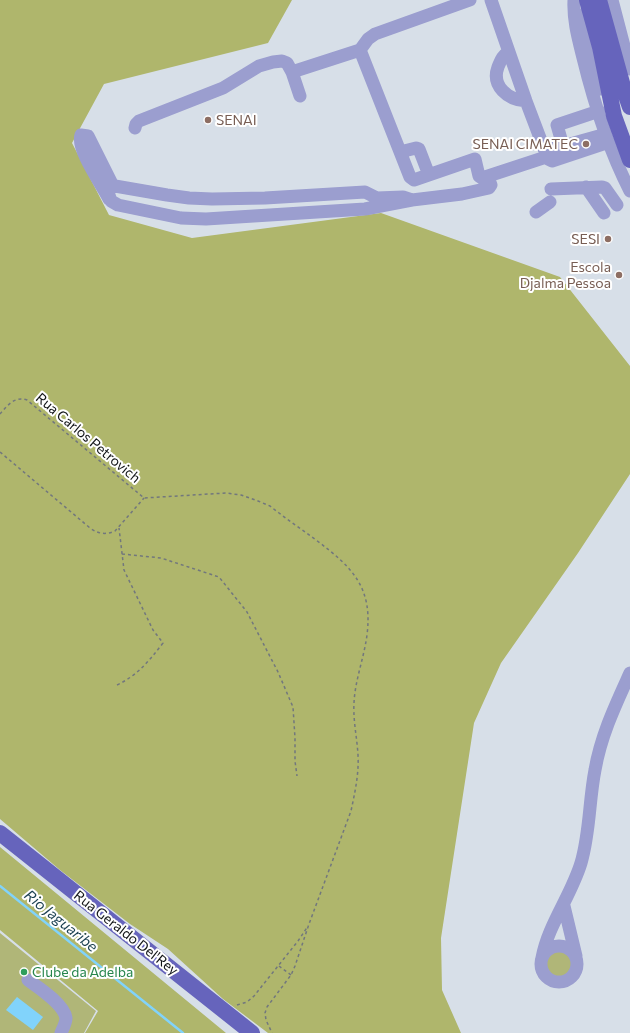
<!DOCTYPE html>
<style>
body{margin:0}
canvas{display:block;background:#d7dfe8}
</style>
<canvas width="630" height="1033"></canvas>
<script>
const context = document.querySelector('canvas').getContext('2d');
context.lineJoin = 'round';
function fillPath(path, color) {
  context.fillStyle = color;
  context.fill(path, 'evenodd');
}
function strokePath(path, color, width, dash) {
  context.strokeStyle = color;
  context.lineWidth = width;
  context.lineCap = dash ? 'butt' : 'round';
  context.setLineDash(dash || []);
  context.stroke(path);
}
function drawText(font, color, halo, rows, align = 'center') {
  context.font = font + ' Commissioner,sans-serif';
  context.lineWidth = 4;
  context.setLineDash([]);
  context.textBaseline = 'middle';
  context.strokeStyle = halo;
  context.fillStyle = color;
  for (const [text, x, y, turn = 0] of rows) {
    context.save();
    context.translate(x, y);
    context.rotate((+turn || 0) * Math.PI / 180);
    context.textAlign = isNaN(turn) ? turn : align;
    if (halo) context.strokeText(text, 0, 0);
    context.fillText(text, 0, 0);
    context.restore();
  }
}
fillPath(new Path2D(`
 M 0,933 L 96,1011 L 84,1033 L 0,1033 Z
 M546 964a13 13 0 1 1 26 0a13 13 0 1 1-26 0Z`), '#b0b678');
fillPath(new Path2D(`
 M 0,0 L 292,0 L 268,43 L 104,84 L 72,143 L 109,215 L 192,238 L 381,213 L 560,277 L 630,366 L 630,474 L 578,553 L 501,663 L 474,723 L 441,938 L 442,990 L 461,1033 L 268,1033 L 223,999 L 168,949 L 130,924 L 60,870 L 0,819 Z
 M 0,847 L 226,1033 L 85,1033 L 98,1011 L 0,930 Z`), '#afb66c');
fillPath(new Path2D(`
 M 17,997 L 43,1017 L 33,1030 L 6,1010 Z`), '#81d3fb');
strokePath(new Path2D(`
 M 0,886 L 183,1033`), '#81d3fb', 2.5);
strokePath(new Path2D(`
 M 0,414 C 7,406 14,396 27,400 L 144,498 L 226,493 L 241,495 L 258,501 L 270,506 C 285,518 301,529 316,540 C 352,567 373,587 367,635 C 364,658 355,680 354,703 C 353,721 357,737 358,755 C 359,774 355,792 351,811 L 309,924 L 295,966 L 291,975 L 267,1007 L 265,1013 L 266,1020 L 272,1033
 M 0,452 L 90,528 C 98,534 106,535 115,531 L 144,498
 M 122,554 L 161,558 L 219,577 L 247,612 L 278,672 L 293,707 L 295,738 L 295,761 L 297,776
 M 117,685 C 138,675 149,661 163,643 L 153,630 L 124,570 L 119,528
 M 279,966 L 291,975
 M 237,1005 L 247,1002 L 254,996 L 298,941 L 308,926`), '#72777d', 1.5, [3, 3]);
strokePath(new Path2D(`
 M 470,0 L 375,34 L 368,39 L 360,50 L 410,177 L 414,180 L 475,159 L 479,176 L 482,178 L 546,157
 M 491,0 L 526,101 L 548,159 L 552,161 L 609,142
 M 574,0 C 573,20 578,38 583,58 C 594,103 609,150 630,191
 M 612,0 L 630,69
 M 582,15 L 601,89
 M 509,52 C 502,56 501,60 498,67 C 491,86 508,100 526,101
 M 300,96 L 292,72 L 360,50
 M 135,128 L 136,124 L 139,121 L 223,88 L 259,66 L 273,62 L 282,61 L 287,63 L 292,72
 M 544,149 L 563,146 L 557,125 L 599,111
 M 400,152 L 416,148 L 419,149 L 429,175
 M 566,153 L 563,146 L 606,134
 M 586,187 L 604,213
 M 551,189 L 602,187 L 605,188 L 617,205
 M 109,199 C 102,185 76,149 81,135 L 88,136 L 113,186
 M 412,200 L 403,197 L 377,198 L 365,192 L 265,198 L 212,199 L 189,198 L 167,195 L 115,186 L 110,188 L 108,192 L 111,201 L 118,205 L 181,218 L 206,219 L 365,209 L 412,200 L 462,194 L 489,188 L 491,185 L 488,177
 M 536,212 L 550,202
 M 564,906 L 576,956
 M541 964a18 18 0 1 1 36 0a18 18 0 1 1-36 0Z
 M 542,958 C 548,925 571,896 581,863 C 590,833 589,800 595,770 C 601,735 616,704 630,673
 M 28,980 C 39,988 64,1004 66,1018 C 66,1023 63,1028 61,1033`), '#9b9ecf', 13);
strokePath(new Path2D(`
 M 587,0 L 600,47 L 614,116 L 630,160
 M 599,0 L 624,90 L 630,107
 M 0,833 L 252,1033`), '#6664bc', 16);
for (const [x, y, r, color] of [
 [208,120,4,"#8d6e63"],
 [586,144,4,"#8d6e63"],
 [608,239,4,"#8d6e63"],
 [619,275,4,"#8d6e63"],
 [24,972,4,"#2e9e5b"]
]) {
  const dot = new Path2D();
  dot.arc(x, y, r, 0, 2 * Math.PI);
  context.fillStyle = color;
  context.fill(dot);
  strokePath(dot, '#fff', 1.5);
}
drawText('14px', '#785e54', '#fff', [
 ["SENAI",216,120,"left"],
 ["SENAI CIMATEC",578,144],
 ["SESI",600,239],
 ["Escola",611,267],
 ["Djalma Pessoa",611,283]
], 'right');
drawText('14px', '#111417', '#fff', [
 ["Rua Carlos Petrovich",88,438,40],
 ["Rua Geraldo Del'Rey",126,933,38]
]);
drawText('14px', '#27864d', '#fff', [
 ["Clube da Adelba",32,972]
], 'left');
drawText('italic 15px', '#1a3f50', '#fff', [
 ["Rio Jaguaribe",61,921,39]
]);
</script>
